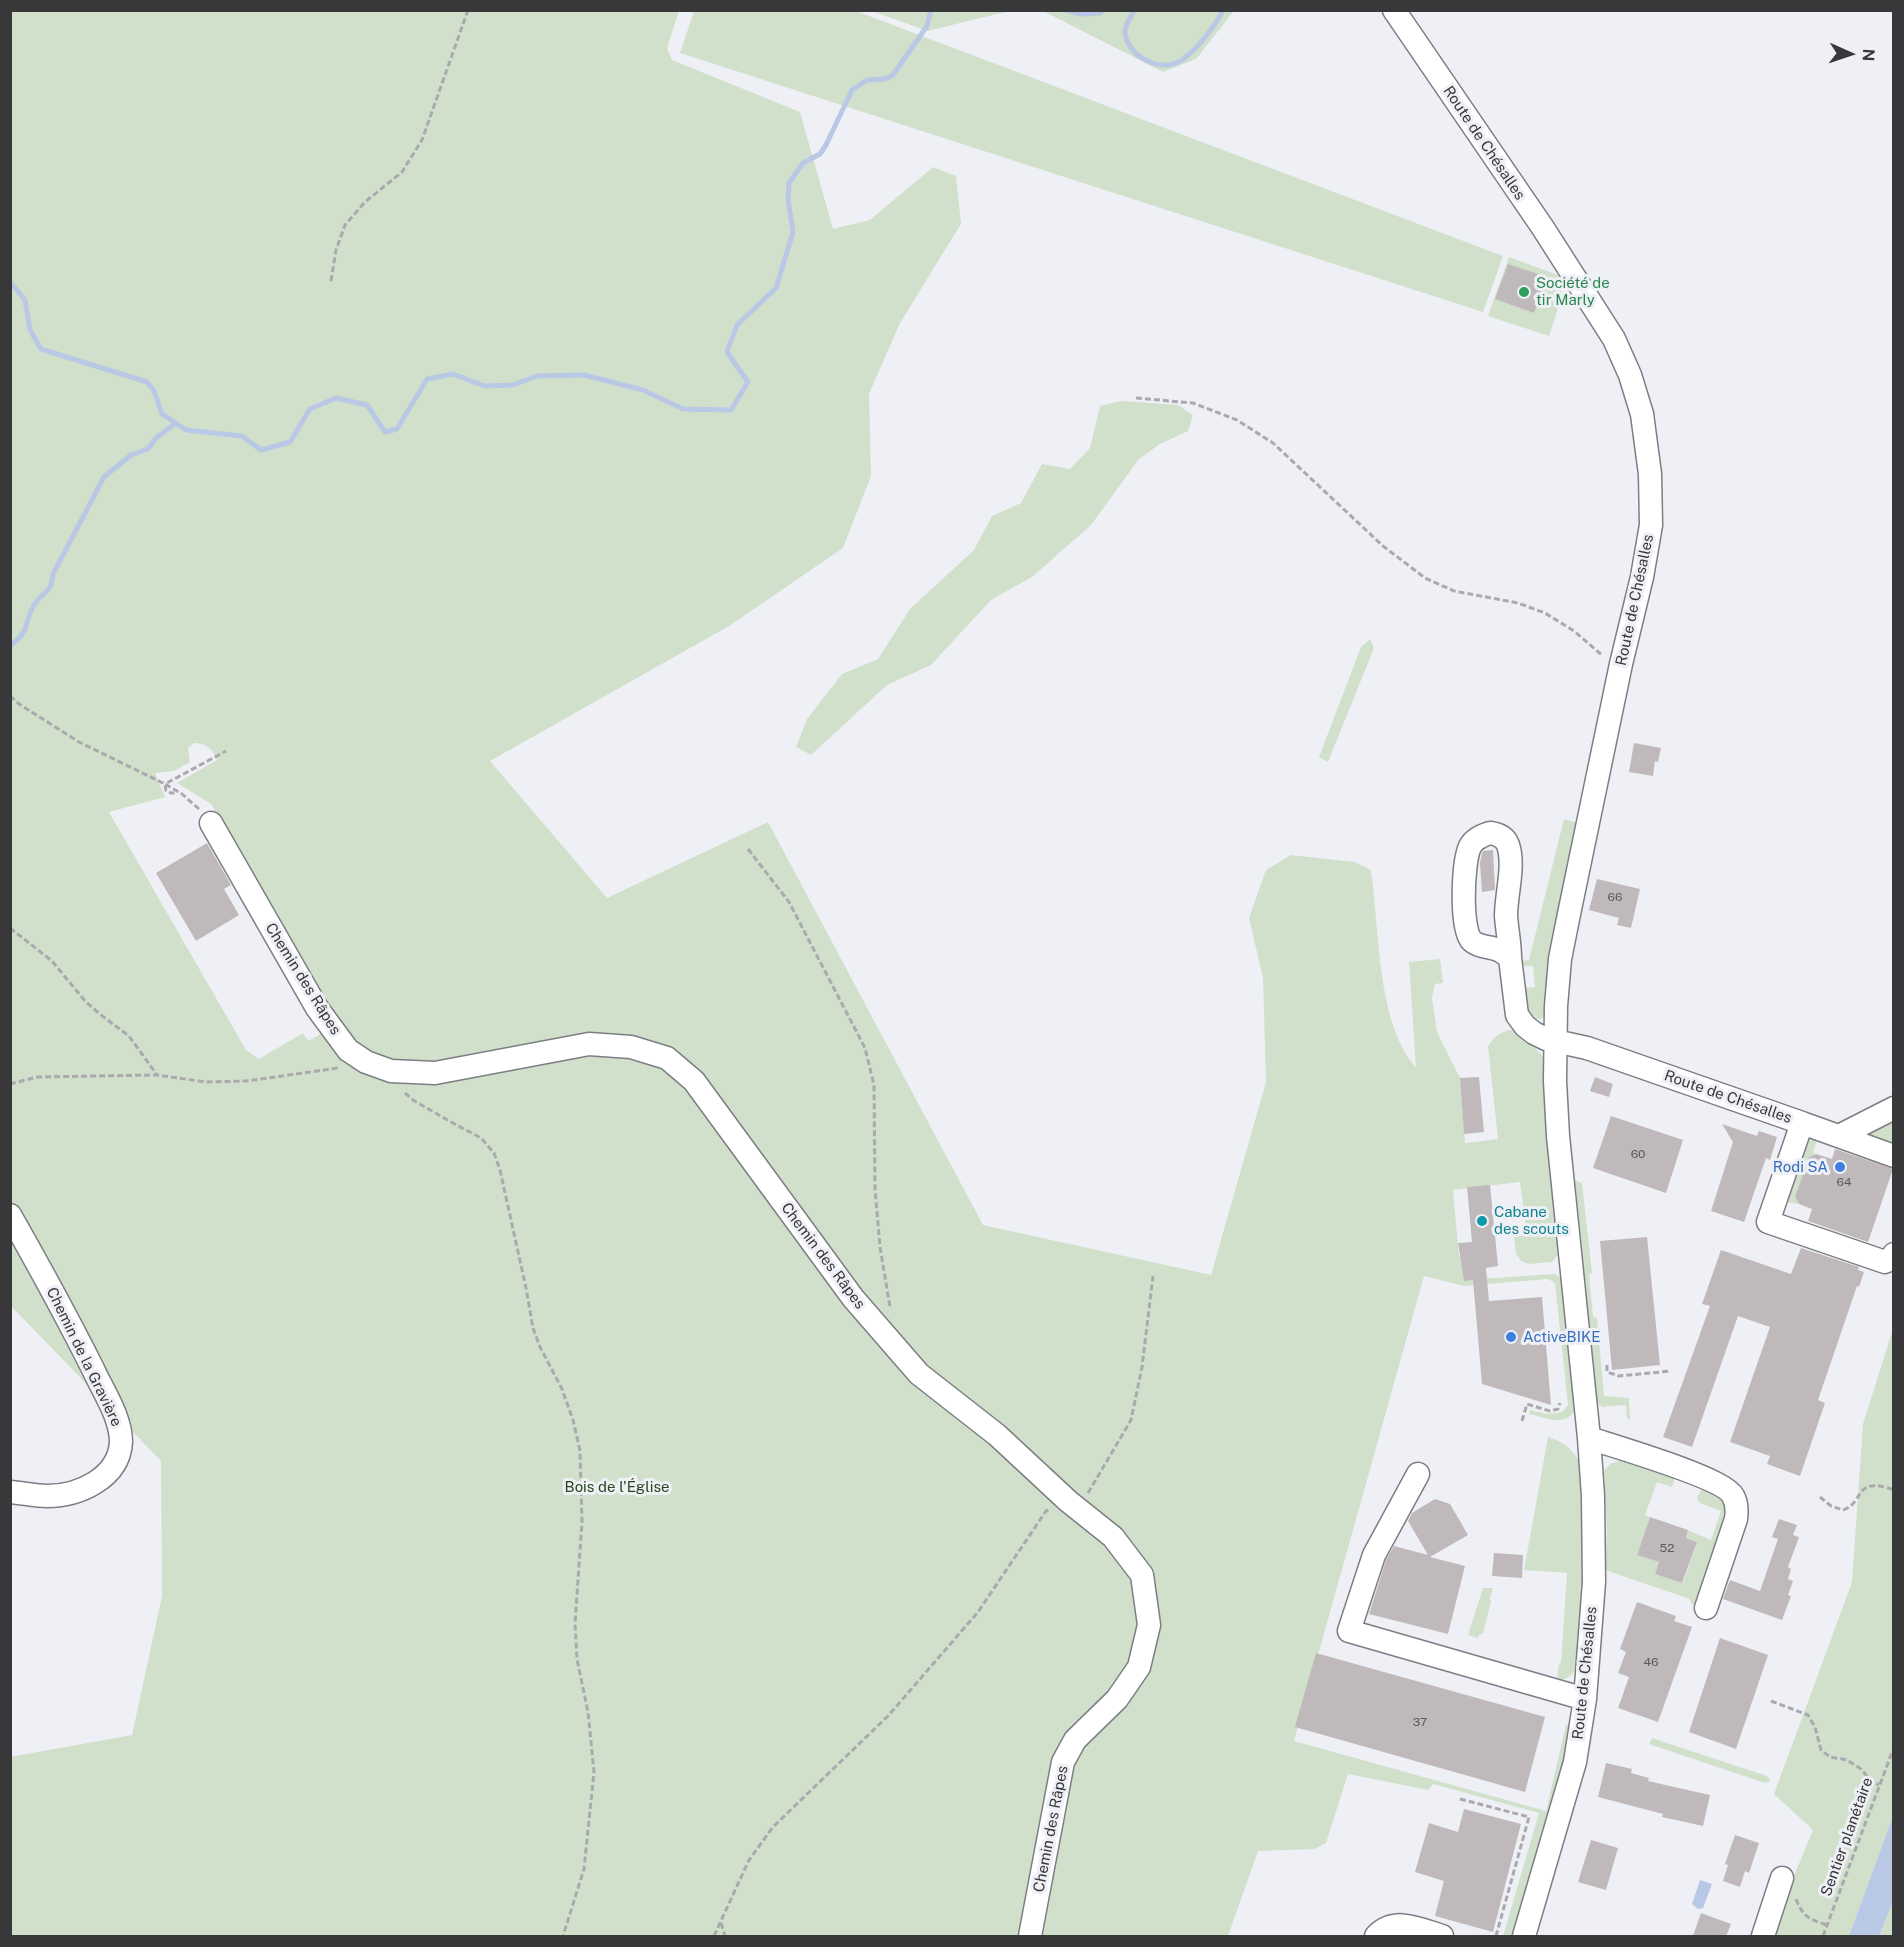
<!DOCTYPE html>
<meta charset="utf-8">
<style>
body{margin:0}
#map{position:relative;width:1904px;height:1947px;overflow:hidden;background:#eff0f6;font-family:"Public Sans",sans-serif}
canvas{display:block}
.frame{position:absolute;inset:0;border:12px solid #38383b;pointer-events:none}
.north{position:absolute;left:1820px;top:24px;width:60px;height:60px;-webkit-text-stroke:4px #eff0f6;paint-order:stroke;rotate:93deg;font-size:16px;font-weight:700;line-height:24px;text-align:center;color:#38383b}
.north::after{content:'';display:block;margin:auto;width:21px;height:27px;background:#38383b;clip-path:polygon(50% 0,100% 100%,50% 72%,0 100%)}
</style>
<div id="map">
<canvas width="1904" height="1947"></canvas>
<div class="frame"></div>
<div class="north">N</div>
</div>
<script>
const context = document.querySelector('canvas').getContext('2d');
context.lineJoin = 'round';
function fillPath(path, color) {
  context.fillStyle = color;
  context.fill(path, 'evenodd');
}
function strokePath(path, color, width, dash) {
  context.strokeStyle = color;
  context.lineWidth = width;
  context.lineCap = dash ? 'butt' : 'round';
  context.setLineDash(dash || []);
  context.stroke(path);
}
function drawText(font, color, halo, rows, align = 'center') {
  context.font = font + ' "Public Sans",sans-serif';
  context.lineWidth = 6;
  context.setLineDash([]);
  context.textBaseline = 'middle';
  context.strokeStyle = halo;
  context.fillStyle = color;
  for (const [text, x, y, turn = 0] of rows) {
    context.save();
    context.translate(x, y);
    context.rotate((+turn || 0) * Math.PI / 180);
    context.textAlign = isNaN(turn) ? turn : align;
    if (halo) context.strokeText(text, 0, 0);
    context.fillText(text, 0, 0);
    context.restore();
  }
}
fillPath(new Path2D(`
 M 11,11 L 679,11 L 667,48 L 672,60 L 800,112 L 833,229 L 870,220 L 933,167 L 956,176 L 961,224 L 900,323 L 869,394 L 871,476 L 843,548 L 729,626 L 490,761 L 607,898 L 768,822 L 983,1225 L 1211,1275 L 1266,1082 L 1263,978 L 1249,918 L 1266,870 L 1291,855 L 1354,862 L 1371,870 C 1379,926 1377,999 1403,1049 C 1406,1056 1412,1062 1416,1068 L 1409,962 L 1440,959 L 1443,983 L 1435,984 L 1432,998 L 1437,1032 L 1460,1078 L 1465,1143 L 1498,1139 L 1488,1046 C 1495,1035 1501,1032 1514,1029 L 1541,1054 L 1544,1059 L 1560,1252 L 1552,1262 L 1529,1264 L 1521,1261 L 1516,1253 L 1514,1237 L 1527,1235 L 1520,1182 L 1453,1190 L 1459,1257 L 1461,1257 L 1464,1280 L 1555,1274 L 1563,1279 L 1576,1406 C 1569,1429 1546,1418 1529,1414 L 1530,1410 L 1548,1414 L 1562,1412 L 1568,1405 L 1555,1283 L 1548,1279 L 1464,1286 L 1424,1276 L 1294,1741 L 1546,1811 L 1566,1725 L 1571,1725 L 1561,1771 L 1515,1936 L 1503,1936 L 1539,1813 L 1433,1784 L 1428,1790 L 1348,1774 L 1326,1843 L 1314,1849 L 1258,1851 L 1228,1936 L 11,1936 L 10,1757 L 132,1735 L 162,1596 L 161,1461 L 11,1306 ZM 194,743 C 206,743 213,749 217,760 L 177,783 L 211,804 L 337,1025 L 308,1041 L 303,1033 L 259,1059 L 246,1050 L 109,812 L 165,797 L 155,773 L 174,771 L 190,762 L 188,748 Z
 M 694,11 L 856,11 L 1503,256 L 1483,312 L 680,53 Z
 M 872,11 L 872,10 L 1010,11 L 927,31 Z
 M 1043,11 L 1234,10 L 1234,11 L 1196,59 L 1163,72 Z
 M 1509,257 L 1558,275 L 1562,296 L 1549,336 L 1488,316 Z
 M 1122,401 L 1178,405 L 1193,415 L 1188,431 L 1160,444 L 1139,459 L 1091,525 L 1032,577 L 991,600 L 931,665 L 887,685 L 811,755 L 796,747 L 807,719 L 842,674 L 878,659 L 910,609 L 974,550 L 992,516 L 1021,503 L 1042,464 L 1070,469 L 1090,448 L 1100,406 Z
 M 1370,639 L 1374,648 L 1328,762 L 1319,757 L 1361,647 Z
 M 1564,819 L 1578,823 L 1546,1011 L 1543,1018 L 1532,1021 L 1527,1017 L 1522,988 L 1535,987 L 1533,966 L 1519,966 L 1519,961 L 1529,960 Z
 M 1893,1117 L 1893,1145 L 1863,1134 Z
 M 1806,1137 L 1817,1140 L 1813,1152 L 1816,1154 L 1809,1157 L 1795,1197 L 1799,1204 L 1785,1202 Z
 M 1575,1180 L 1582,1183 L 1592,1273 L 1589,1274 L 1593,1317 L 1597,1318 L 1604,1396 L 1629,1398 L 1630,1419 L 1627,1419 L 1626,1405 L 1601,1407 L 1601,1405 L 1597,1405 Z
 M 1893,1329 L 1893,1816 L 1849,1936 L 1769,1936 L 1813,1830 L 1774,1794 L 1852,1582 L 1863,1424 Z
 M 1548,1437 C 1568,1444 1572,1449 1582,1466 L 1583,1588 L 1580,1587 L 1582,1595 L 1577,1663 C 1573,1674 1570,1680 1557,1680 L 1559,1663 L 1561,1663 L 1567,1573 L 1524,1570 Z
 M 1623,1460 L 1673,1477 L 1674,1481 L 1672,1487 L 1657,1482 L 1645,1515 L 1650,1517 L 1637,1555 L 1659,1562 L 1655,1574 L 1683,1583 L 1697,1542 L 1686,1538 L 1688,1530 L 1711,1540 L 1721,1511 L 1700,1503 L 1697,1499 L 1701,1489 L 1704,1488 L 1724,1500 L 1727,1512 L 1698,1602 L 1692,1605 L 1690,1599 L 1605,1570 L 1607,1531 L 1604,1470 L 1612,1463 Z
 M 1483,1588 L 1493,1588 L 1490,1598 L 1491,1602 L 1483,1633 L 1479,1635 L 1478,1638 L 1468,1635 Z
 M 1652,1738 L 1767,1776 L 1771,1781 L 1765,1783 L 1649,1744 Z
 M 1893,1902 L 1893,1936 L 1879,1936 Z`), '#d1e0cb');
fillPath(new Path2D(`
 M 1893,1816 L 1893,1902 L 1879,1936 L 1849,1936 Z
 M 1700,1880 L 1712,1884 L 1703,1908 L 1698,1909 L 1692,1904 Z`), '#b9c8e5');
strokePath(new Path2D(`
 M 1065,10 L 1081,14 L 1100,13 L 1103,10
 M 1134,10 C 1131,17 1125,25 1125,32 C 1127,57 1161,74 1182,60 C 1197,49 1215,27 1223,10
 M 10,282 L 25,300 L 30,330 L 41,349 L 147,382 L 154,391 L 162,414 L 186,430 L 242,436 L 261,450 L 290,442 L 310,409 L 336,398 L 367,405 L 385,432 L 397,429 L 427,379 L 453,374 L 484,386 L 513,385 L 537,376 L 584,375 L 643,390 L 683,409 L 731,410 L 748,382 L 727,352 L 737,325 L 776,288 L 793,232 L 788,199 L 789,183 L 803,163 L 820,154 L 826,145 L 852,90 L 867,80 L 885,79 L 893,75 L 927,26 L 931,10
 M 10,646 C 31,630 23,624 34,605 C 42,592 52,593 53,574 L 104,477 L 131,455 L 148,449 L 156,438 L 176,423`), '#b9c8e5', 5);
fillPath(new Path2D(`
 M 1508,264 L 1538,274 L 1536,280 L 1542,282 L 1540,290 L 1542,291 L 1534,313 L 1495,299 Z
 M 1634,743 L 1661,748 L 1658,762 L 1655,761 L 1653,776 L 1629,772 Z
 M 207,843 L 231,885 L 224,889 L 239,915 L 196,941 L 156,873 Z
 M 1493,850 L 1495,890 L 1482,892 L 1480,863 L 1482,853 L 1483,851 Z
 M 1597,879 L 1640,889 L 1631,928 L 1617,925 L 1619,918 L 1589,910 Z
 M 1479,1077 L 1484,1132 L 1464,1134 L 1460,1078 Z
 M 1595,1077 L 1613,1084 L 1609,1097 L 1590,1091 Z
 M 1611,1116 L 1683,1140 L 1666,1193 L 1593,1168 Z
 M 1722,1124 L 1757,1136 L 1759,1131 L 1777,1137 L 1770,1160 L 1766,1158 L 1744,1222 L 1711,1211 L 1733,1142 Z
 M 1835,1149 L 1893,1169 L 1868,1242 L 1808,1221 L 1812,1209 L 1799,1204 L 1795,1197 L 1809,1157 L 1816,1154 L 1832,1159 Z
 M 1490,1185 L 1498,1266 L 1486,1268 L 1489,1301 L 1542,1297 L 1551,1405 L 1482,1384 L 1473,1280 L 1464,1281 L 1458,1243 L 1472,1242 L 1467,1187 Z
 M 1647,1237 L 1660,1365 L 1612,1370 L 1600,1241 Z
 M 1801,1248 L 1859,1267 L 1858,1270 L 1864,1272 L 1859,1287 L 1857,1286 L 1818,1400 L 1825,1403 L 1800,1476 L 1767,1464 L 1770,1456 L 1730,1442 L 1770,1327 L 1738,1316 L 1692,1447 L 1663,1437 L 1710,1306 L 1702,1304 L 1721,1250 L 1791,1274 Z
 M 1435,1499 L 1450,1504 L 1468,1535 L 1430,1557 L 1465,1566 L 1448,1634 L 1369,1614 L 1386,1560 L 1394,1546 L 1428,1555 L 1408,1521 L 1412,1513 Z
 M 1650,1517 L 1688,1530 L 1686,1538 L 1697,1542 L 1682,1583 L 1655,1574 L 1659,1562 L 1637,1555 Z
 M 1779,1519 L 1797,1525 L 1793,1535 L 1799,1537 L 1788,1567 L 1791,1569 L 1788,1579 L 1793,1581 L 1788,1595 L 1791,1596 L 1782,1620 L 1723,1599 L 1730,1580 L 1760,1591 L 1778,1539 L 1772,1537 Z
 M 1494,1553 L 1523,1555 L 1522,1578 L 1492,1576 Z
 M 1637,1602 L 1676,1616 L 1674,1621 L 1692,1627 L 1658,1722 L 1618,1708 L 1629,1677 L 1618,1673 L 1626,1652 L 1620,1649 Z
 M 1720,1638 L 1768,1655 L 1736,1749 L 1689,1732 Z
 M 1316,1653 L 1545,1717 L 1525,1792 L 1295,1727 Z
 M 1606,1763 L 1632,1769 L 1631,1773 L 1649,1778 L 1648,1781 L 1710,1795 L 1703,1826 L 1662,1817 L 1663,1814 L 1598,1797 Z
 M 1464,1809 L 1521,1824 L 1493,1932 L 1435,1916 L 1444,1881 L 1415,1872 L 1429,1823 L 1458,1832 Z
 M 1735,1835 L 1759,1843 L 1749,1873 L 1745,1871 L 1740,1887 L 1723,1881 L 1728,1865 L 1725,1864 Z
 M 1591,1840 L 1618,1848 L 1606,1890 L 1578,1882 Z
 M 1701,1913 L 1731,1924 L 1726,1936 L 1693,1936 Z`), '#c0b9bb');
const minor = new Path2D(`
 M 1394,10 L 1543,228 L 1614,339 L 1630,375 L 1642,414 L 1650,474 L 1651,525 L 1642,577 L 1621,664 L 1569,914 L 1560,959 L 1556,1006 L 1555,1081 L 1558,1136 L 1589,1438 L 1593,1496 L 1594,1582 L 1585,1699 L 1575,1762 L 1524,1936
 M 211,823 L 317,1008 L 348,1050 L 366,1062 L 391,1071 L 435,1073 L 589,1044 L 631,1047 L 667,1058 L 694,1081 L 853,1298 L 919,1374 L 997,1435 L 1068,1501 L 1113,1537 L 1142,1575 L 1149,1625 L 1139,1667 L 1117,1699 L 1075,1740 L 1063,1762 L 1030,1936
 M 1490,833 C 1498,834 1505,837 1508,845 C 1515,866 1506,894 1506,916 C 1507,930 1510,943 1510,958 C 1506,955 1502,951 1498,950 C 1490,946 1480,948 1472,941 C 1460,929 1463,866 1469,849 C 1472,840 1480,836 1490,833 Z
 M 1510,958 L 1517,1015 L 1525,1026 L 1534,1033 L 1546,1039 L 1587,1048 L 1802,1123 L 1768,1222 L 1885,1262 L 1892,1258 L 1894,1254
 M 1802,1123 L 1894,1156
 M 1839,1136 L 1894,1108
 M 10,1215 C 39,1266 67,1317 93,1369 C 103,1391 121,1417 121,1442 C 119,1478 79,1496 47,1496 C 35,1496 23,1493 10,1492
 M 1589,1438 C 1613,1446 1724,1478 1733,1496 C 1737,1503 1737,1512 1736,1519 L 1706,1608
 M 1418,1474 L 1374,1555 L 1349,1631 L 1585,1699
 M 1376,1936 C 1395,1916 1419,1929 1442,1936
 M 1763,1936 L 1782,1878`);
strokePath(minor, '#7d7e84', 25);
strokePath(new Path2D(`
 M 331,281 L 336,250 L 345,225 L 365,202 L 402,172 L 422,140 L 468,10
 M 1136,398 L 1193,403 L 1237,420 L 1273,443 L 1383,546 L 1425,578 L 1454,591 L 1518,603 L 1545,613 L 1574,631 L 1603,656
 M 10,696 L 19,704 L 79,742 L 165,784 L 166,791 C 171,794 173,793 178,792
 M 199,809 L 182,794 L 165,784 L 226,751
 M 748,849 L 789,902 L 865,1048 L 874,1085 L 875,1189 L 880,1247 L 890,1307
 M 10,928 L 52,961 L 85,1001 L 101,1015 L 129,1036 L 157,1075
 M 10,1084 L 37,1077 L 157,1075 L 206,1082 L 247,1081 L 338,1068
 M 405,1093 L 413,1100 L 451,1122 L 481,1138 L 494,1153 L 500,1170 L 526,1288 L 533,1328 L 540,1347 L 562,1389 L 573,1420 L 580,1451 L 582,1522 L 575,1624 L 577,1659 L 588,1712 L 594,1772 L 584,1869 L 563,1936
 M 1607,1365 L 1607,1372 L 1619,1376 L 1671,1371
 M 1522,1421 L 1527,1404 L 1550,1411 L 1558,1409 L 1560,1403
 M 1088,1493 L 1131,1420 L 1142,1367 L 1153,1276
 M 1820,1497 L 1831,1506 L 1843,1510 C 1865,1503 1853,1475 1894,1490
 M 1771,1701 L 1808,1715 L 1815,1727 L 1821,1750 L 1830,1757 L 1847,1760 L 1861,1769 L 1871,1781 L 1879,1785
 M 1460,1799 L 1529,1817 L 1496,1936
 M 1796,1899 C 1803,1917 1809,1919 1827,1925
 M 721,1923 L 725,1936
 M 714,1936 L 749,1860 L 773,1827 L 888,1716 L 978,1612 L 1046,1511 L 1049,1510
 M 1823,1936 L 1894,1747`), '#a9a9ae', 3, [6, 3]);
strokePath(minor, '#fff', 22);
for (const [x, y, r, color] of [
 [1524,292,6,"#2e9e5b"],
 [1840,1167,6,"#3f7fe0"],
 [1482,1221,6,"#0f9aa8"],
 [1511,1337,6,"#3f7fe0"]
]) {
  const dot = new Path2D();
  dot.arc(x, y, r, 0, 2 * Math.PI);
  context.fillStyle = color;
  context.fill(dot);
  strokePath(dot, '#eff0f6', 2);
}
drawText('12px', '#5a585b', null, [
 ["66",1615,897],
 ["60",1638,1154],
 ["64",1844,1182],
 ["52",1667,1548],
 ["46",1651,1662],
 ["37",1420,1722]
]);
drawText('15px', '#38383b', '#eff0f6', [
 ["Route de Chésalles",1484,143,56],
 ["Route de Chésalles",1635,600,-78],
 ["Chemin des Râpes",303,979,58],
 ["Route de Chésalles",1728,1097,19],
 ["Chemin des Râpes",823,1256,53],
 ["Chemin de la Gravière",84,1357,64],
 ["Route de Chésalles",1585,1673,-84],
 ["Chemin des Râpes",1051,1829,-79],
 ["Sentier planétaire",1847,1837,-70]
]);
drawText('15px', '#27864d', '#eff0f6', [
 ["Société de",1536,283],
 ["tir Marly",1536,300]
], 'left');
drawText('15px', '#366cbe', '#eff0f6', [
 ["Rodi SA",1828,1167],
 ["ActiveBIKE",1523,1337,"left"]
], 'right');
drawText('15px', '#0d838f', '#eff0f6', [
 ["Cabane",1494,1212],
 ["des scouts",1494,1229]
], 'left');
drawText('15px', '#28451b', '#eff0f6', [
 ["Bois de l'Église",617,1487]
]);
</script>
